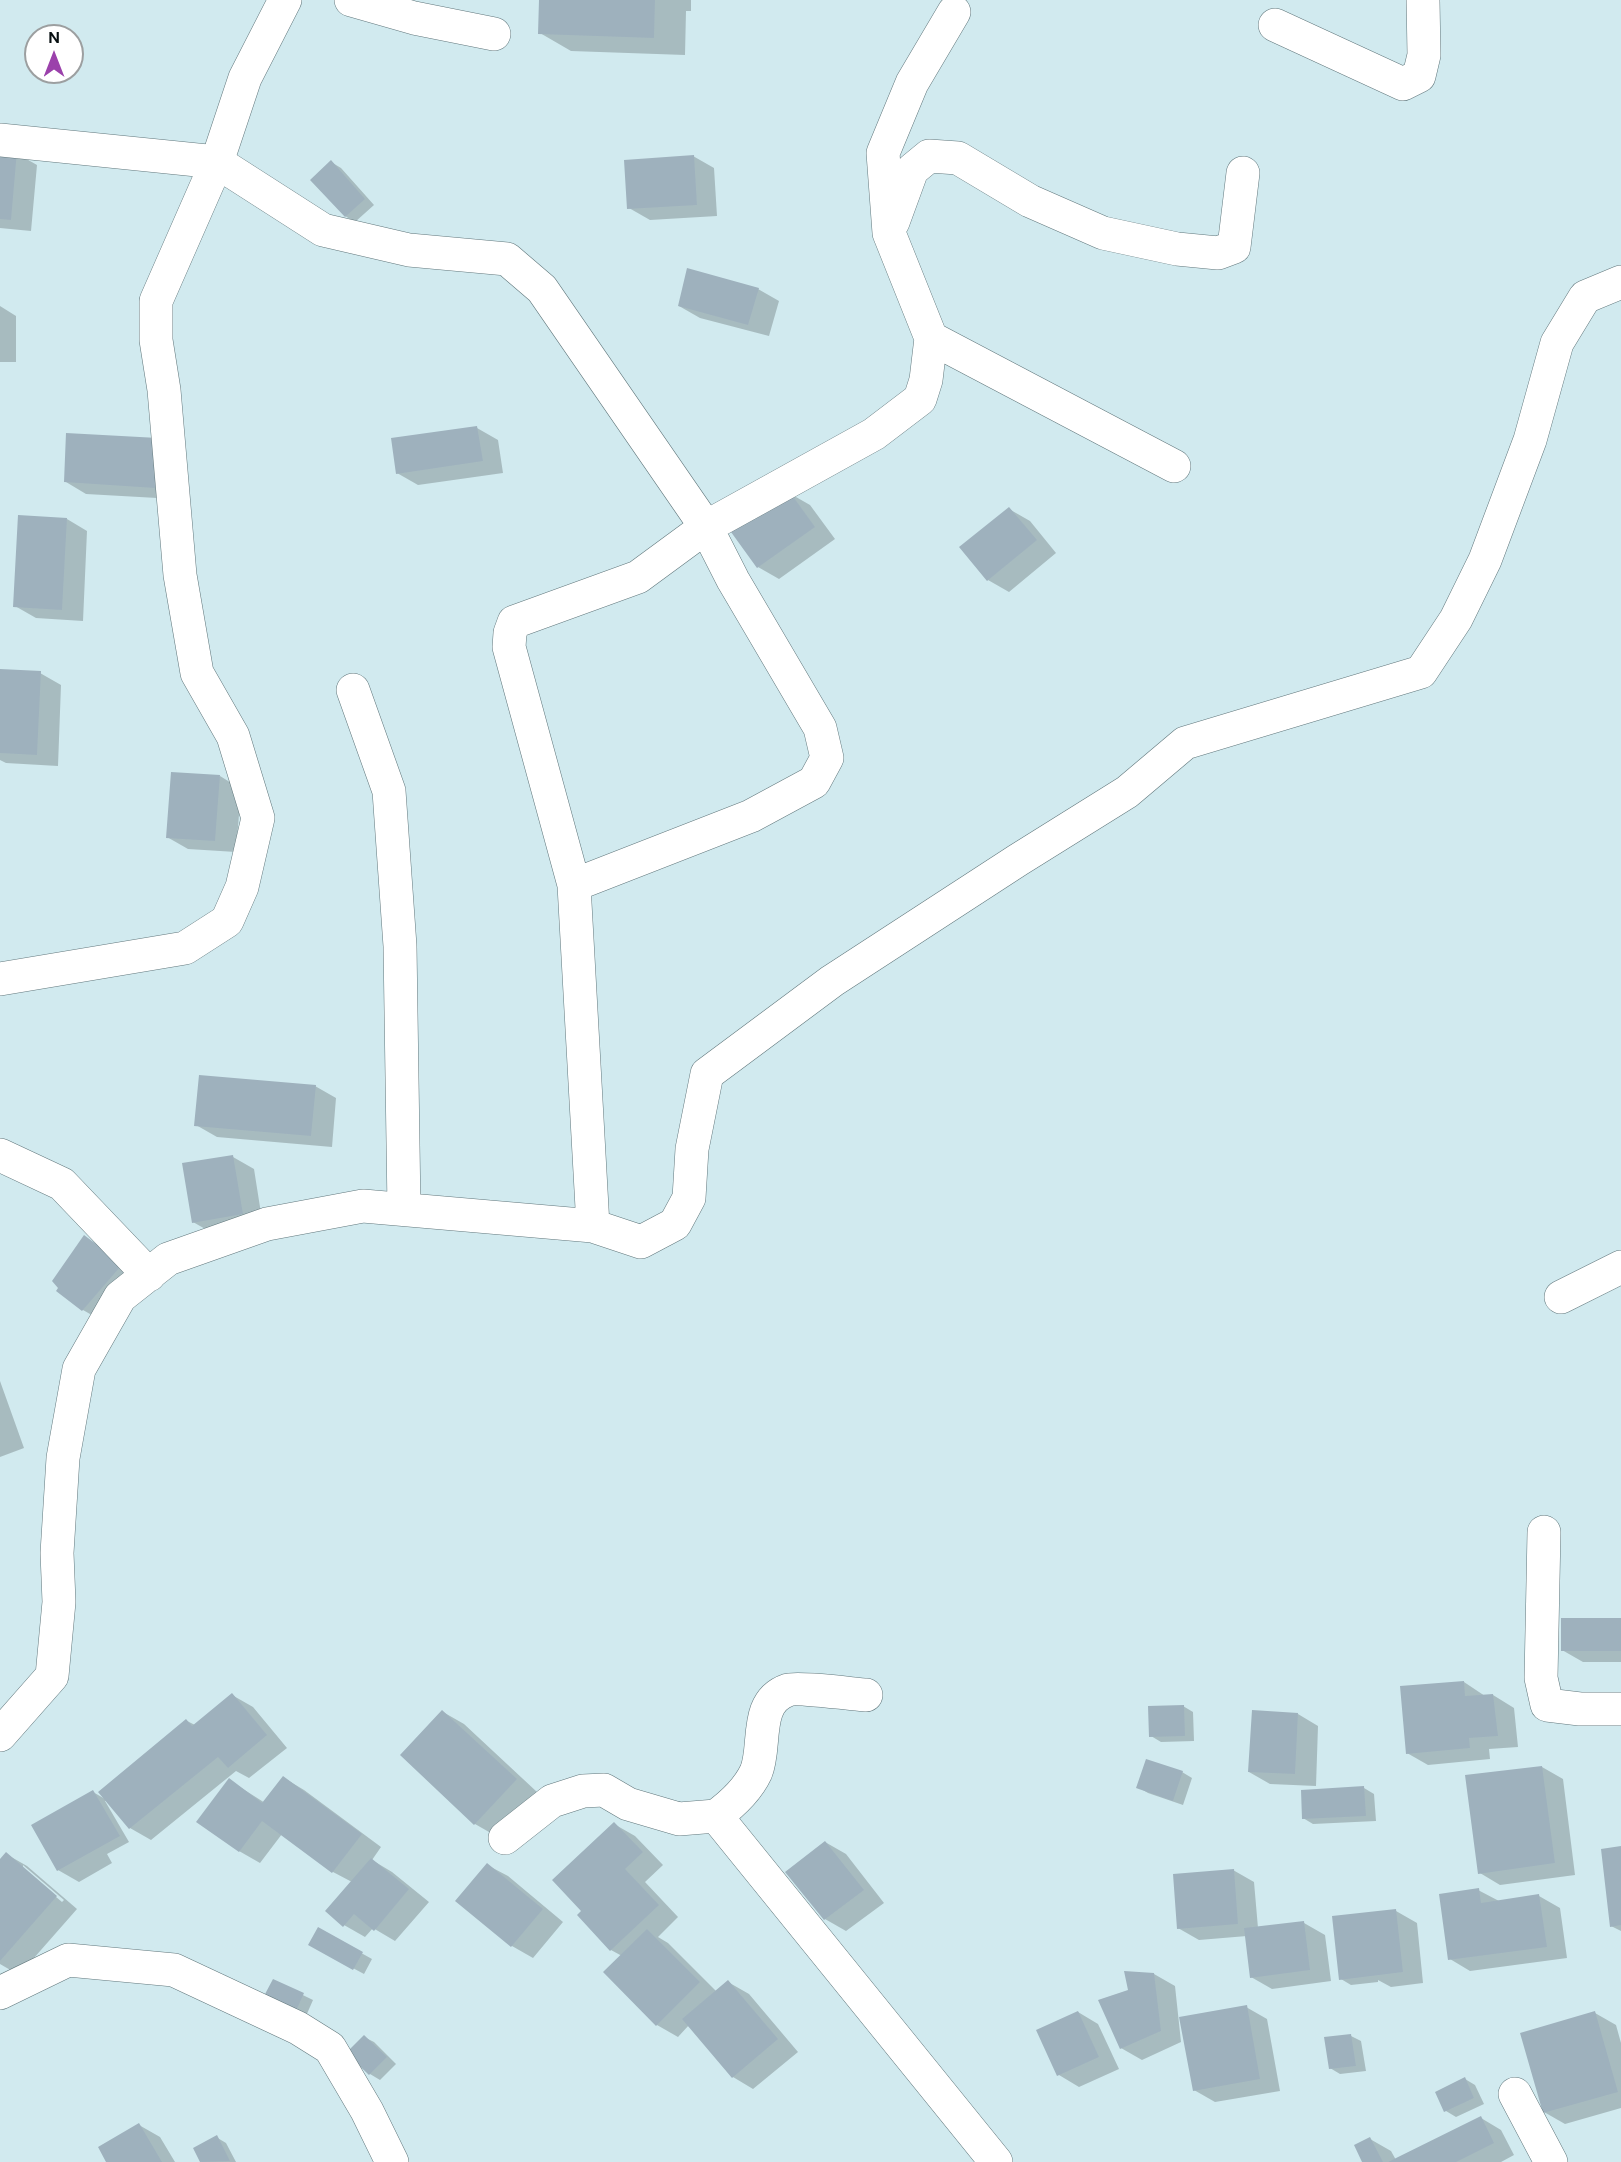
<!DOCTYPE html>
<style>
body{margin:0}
#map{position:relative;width:1621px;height:2162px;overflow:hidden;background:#d1eaef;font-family:"DM Sans",sans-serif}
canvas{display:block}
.north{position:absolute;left:24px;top:24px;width:60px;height:60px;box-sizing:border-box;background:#fff;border:2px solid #9c9fa0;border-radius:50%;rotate:0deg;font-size:16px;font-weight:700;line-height:24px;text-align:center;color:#070f11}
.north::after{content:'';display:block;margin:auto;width:21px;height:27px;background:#9b41ab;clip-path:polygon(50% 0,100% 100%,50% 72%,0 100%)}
</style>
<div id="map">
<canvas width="1621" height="2162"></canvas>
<div class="north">N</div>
</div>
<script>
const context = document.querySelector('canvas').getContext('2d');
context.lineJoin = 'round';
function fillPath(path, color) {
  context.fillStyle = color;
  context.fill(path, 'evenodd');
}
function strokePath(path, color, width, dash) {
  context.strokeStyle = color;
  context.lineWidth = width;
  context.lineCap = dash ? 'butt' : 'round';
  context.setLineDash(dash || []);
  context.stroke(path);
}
fillPath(new Path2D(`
 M 541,0 L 691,0 L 691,11 L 686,11 L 685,55 L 571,51 L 540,33 Z
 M 0,151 L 16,153 L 37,165 L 31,231 L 0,228 Z
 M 693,156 L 714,168 L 717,216 L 650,220 L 629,208 Z
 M 331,162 L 341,168 L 374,205 L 355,222 L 345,216 Z
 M 758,289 L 779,301 L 769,336 L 700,318 L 679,306 Z
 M 0,306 L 16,316 L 16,362 L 0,362 Z
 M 477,428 L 498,440 L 503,473 L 418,485 L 397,473 Z
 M 157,439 L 175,499 L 86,494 L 66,482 Z
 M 789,493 L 810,505 L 835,539 L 779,579 L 758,567 Z
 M 1009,509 L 1030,521 L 1056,553 L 1009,592 L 988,580 Z
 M 67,519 L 87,531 L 83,621 L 36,618 L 15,606 Z
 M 0,670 L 40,673 L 61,685 L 58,766 L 6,763 L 0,760 Z
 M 220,776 L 241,789 L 236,852 L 188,849 L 167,837 Z
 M 315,1086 L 336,1098 L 332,1147 L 217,1137 L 196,1125 Z
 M 233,1157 L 254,1169 L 263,1226 L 214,1234 L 193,1222 Z
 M 84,1237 L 146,1273 L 104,1322 L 83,1310 L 58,1291 Z
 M 0,1381 L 24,1448 L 0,1457 Z
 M 1621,1620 L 1621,1662 L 1583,1662 L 1562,1650 Z
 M 1464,1682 L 1485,1696 L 1493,1695 L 1514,1708 L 1518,1747 L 1489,1749 L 1490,1759 L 1428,1765 L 1407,1753 Z
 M 232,1695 L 253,1707 L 287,1748 L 249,1778 L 236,1771 L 151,1840 L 130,1828 L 107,1800 L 105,1801 L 129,1842 L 107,1854 L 112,1863 L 79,1882 L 58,1870 L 93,1792 L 105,1799 L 187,1721 L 195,1725 Z
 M 1183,1706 L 1193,1712 L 1194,1741 L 1161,1742 L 1151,1736 Z
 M 443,1712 L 464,1724 L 537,1792 L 496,1836 L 475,1824 Z
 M 1298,1714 L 1318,1726 L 1316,1786 L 1270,1784 L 1249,1772 Z
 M 1542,1767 L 1563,1779 L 1575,1875 L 1500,1885 L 1480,1873 L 1467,1776 Z
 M 1182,1772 L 1192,1778 L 1183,1805 L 1148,1793 L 1138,1787 Z
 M 284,1778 L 304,1790 L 381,1847 L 372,1860 L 392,1872 L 429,1902 L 395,1941 L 373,1928 L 365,1937 L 344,1925 L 352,1882 L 333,1872 L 282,1834 L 260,1863 L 239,1851 L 229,1780 L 265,1803 Z
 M 1364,1788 L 1374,1794 L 1376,1821 L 1313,1824 L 1303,1818 Z
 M 614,1824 L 635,1836 L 663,1865 L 645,1882 L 678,1917 L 658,1937 L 668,1943 L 717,1992 L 728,1982 L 749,1994 L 798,2052 L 753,2089 L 733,2077 L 689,2025 L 678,2037 L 657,2025 L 622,1956 L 611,1950 L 583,1911 Z
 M 825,1842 L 846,1854 L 884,1903 L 846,1931 L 825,1919 L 788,1872 Z
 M 1621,1848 L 1621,1931 L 1611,1926 Z
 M 6,1854 L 27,1866 L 77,1909 L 19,1975 L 0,1964 L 0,1861 ZM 23,1865 L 64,1900 L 62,1902 L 23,1869 Z
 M 487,1865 L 508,1876 L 563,1922 L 533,1958 L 512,1946 L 457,1901 Z
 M 1233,1870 L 1254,1882 L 1258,1928 L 1304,1923 L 1325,1935 L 1331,1981 L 1272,1989 L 1251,1977 L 1247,1936 L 1199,1940 L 1178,1928 Z
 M 1478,1890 L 1499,1901 L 1539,1896 L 1560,1908 L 1567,1958 L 1470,1971 L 1450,1959 Z
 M 1396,1911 L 1417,1923 L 1423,1983 L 1391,1987 L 1378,1980 L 1378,1982 L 1351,1985 L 1341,1979 Z
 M 318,1929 L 372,1959 L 364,1974 L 310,1945 Z
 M 1154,1974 L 1175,1986 L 1181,2042 L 1142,2060 L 1121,2048 L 1130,1991 Z
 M 274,1981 L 313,2000 L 306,2016 L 276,2001 Z
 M 1246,2007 L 1267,2019 L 1280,2091 L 1215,2102 L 1194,2090 Z
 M 1078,2012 L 1098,2024 L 1119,2069 L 1079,2087 L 1059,2075 Z
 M 1595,2013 L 1616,2025 L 1621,2043 L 1621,2108 L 1565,2124 L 1544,2112 Z
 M 1351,2036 L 1361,2041 L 1366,2071 L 1340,2074 L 1330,2068 Z
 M 364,2037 L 374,2042 L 396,2064 L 380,2080 L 370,2074 Z
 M 1465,2079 L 1475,2085 L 1484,2104 L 1456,2117 L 1446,2111 L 1437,2093 Z
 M 1481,2118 L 1501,2130 L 1514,2155 L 1501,2162 L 1364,2162 L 1370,2139 L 1391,2151 L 1396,2160 Z
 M 139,2125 L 160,2137 L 175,2162 L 108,2162 Z
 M 216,2137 L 226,2143 L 236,2162 L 202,2162 L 195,2148 Z`), '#0003');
fillPath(new Path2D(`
 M 539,0 L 655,0 L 654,38 L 538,34 Z
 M 0,150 L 17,151 L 11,220 L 0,219 Z
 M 694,155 L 697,205 L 627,209 L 624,160 Z
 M 331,160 L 365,199 L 345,217 L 310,180 Z
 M 687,268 L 759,288 L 748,325 L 678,306 Z
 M 477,426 L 483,461 L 396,474 L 391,438 Z
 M 66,433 L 158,438 L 155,488 L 64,482 Z
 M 789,491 L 815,527 L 757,568 L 731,532 Z
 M 1009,507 L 1037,540 L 987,581 L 959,547 Z
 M 18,515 L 67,518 L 62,610 L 13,607 Z
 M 0,669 L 41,671 L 37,755 L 0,753 Z
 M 171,772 L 220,775 L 215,841 L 166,838 Z
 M 199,1075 L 316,1085 L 311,1136 L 194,1126 Z
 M 233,1155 L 243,1214 L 192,1223 L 182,1163 Z
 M 84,1235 L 96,1244 L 100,1240 L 126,1260 L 82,1311 L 56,1291 L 58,1288 L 52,1281 Z
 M 1561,1618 L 1621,1618 L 1621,1651 L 1561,1651 Z
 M 1464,1681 L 1465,1696 L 1493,1694 L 1498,1736 L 1469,1738 L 1470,1748 L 1406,1754 L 1400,1686 Z
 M 232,1693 L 267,1735 L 228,1768 L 218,1757 L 129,1829 L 98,1792 L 186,1719 L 192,1726 Z
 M 1184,1705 L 1185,1736 L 1149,1737 L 1148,1706 Z
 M 442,1710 L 517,1779 L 474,1825 L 400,1755 Z
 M 1252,1710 L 1298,1713 L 1295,1774 L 1248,1772 Z
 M 1146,1759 L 1183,1771 L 1173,1801 L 1136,1788 Z
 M 1542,1766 L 1555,1863 L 1478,1874 L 1465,1775 Z
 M 283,1776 L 362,1834 L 332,1873 L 262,1821 L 239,1852 L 196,1822 L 229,1778 L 262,1803 Z
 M 1364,1786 L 1366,1816 L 1302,1819 L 1301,1790 Z
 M 93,1790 L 120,1836 L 57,1871 L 31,1825 Z
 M 614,1822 L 643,1852 L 625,1869 L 659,1905 L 610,1951 L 577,1915 L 581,1911 L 552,1880 Z
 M 825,1841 L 864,1890 L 824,1920 L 785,1872 Z
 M 1621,1846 L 1621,1925 L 1610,1927 L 1601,1849 Z
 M 6,1852 L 57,1896 L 0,1961 L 0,1859 Z
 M 371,1858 L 409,1889 L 374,1931 L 354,1914 L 343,1927 L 325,1911 Z
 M 487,1863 L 543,1909 L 511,1947 L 455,1901 Z
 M 1234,1869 L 1238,1924 L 1177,1929 L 1173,1874 Z
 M 1479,1888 L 1481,1903 L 1539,1894 L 1547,1947 L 1448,1960 L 1439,1894 Z
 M 1396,1909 L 1403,1972 L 1339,1980 L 1332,1916 Z
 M 1304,1921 L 1310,1970 L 1250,1978 L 1244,1928 Z
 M 318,1927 L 363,1952 L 353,1970 L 308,1945 Z
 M 647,1929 L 700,1982 L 656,2026 L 603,1972 Z
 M 1124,1971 L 1154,1973 L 1161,2031 L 1120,2049 L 1098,2000 L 1128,1990 Z
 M 273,1979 L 304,1993 L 296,2011 L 264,1996 Z
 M 728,1980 L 778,2039 L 732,2078 L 682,2019 Z
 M 1247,2005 L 1260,2079 L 1193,2091 L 1179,2017 Z
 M 1078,2011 L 1099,2057 L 1057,2076 L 1036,2030 Z
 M 1595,2011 L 1618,2092 L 1543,2113 L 1520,2033 Z
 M 1351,2034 L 1356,2066 L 1329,2069 L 1324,2037 Z
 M 364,2035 L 387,2057 L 369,2075 L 346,2053 Z
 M 1465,2077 L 1474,2098 L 1444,2112 L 1435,2092 Z
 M 1481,2116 L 1494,2143 L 1456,2162 L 1388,2162 Z
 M 139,2123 L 162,2162 L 106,2162 L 98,2147 Z
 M 217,2135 L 230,2161 L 200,2162 L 193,2148 Z
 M 1370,2137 L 1383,2162 L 1362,2162 L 1354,2145 Z`), '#9eb1bd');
const minor = new Path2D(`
 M 351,0 L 414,18 L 494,34
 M 1275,25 L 1403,84 L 1419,76 L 1424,55 L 1423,0
 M 0,140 L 217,162 L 323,230 L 409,250 L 507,259 L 542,289 L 706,527 L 733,580 L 820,728 L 827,758 L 814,782 L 751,816 L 574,885
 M 893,222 L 912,170 L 929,156 L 958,158 L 1030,201 L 1103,233 L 1177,249 L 1218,253 L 1234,247 L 1243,173
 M 931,338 L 1174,466
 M 353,690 L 389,791 L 400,946 L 404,1209
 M 0,979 L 185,948 L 227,921 L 242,887 L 258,818 L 233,736 L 197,673 L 180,575 L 164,390 L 156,340 L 156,301 L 217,162 L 245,78 L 285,0
 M 0,1155 L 62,1184 L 149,1275
 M 593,1226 L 574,885 L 509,647 L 510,633 L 514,622 L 638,577 L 706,527 L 874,434 L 920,399 L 926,380 L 931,338 L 889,233 L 883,153 L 912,83 L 954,12
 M 1561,1297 L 1621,1267
 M 1544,1532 L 1541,1678 L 1547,1705 L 1580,1709 L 1621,1709
 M 866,1695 C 853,1694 796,1687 788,1690 C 753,1702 767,1746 756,1772 C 748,1789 731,1805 716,1816 L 996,2162
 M 0,1735 L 52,1676 L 59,1602 L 57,1553 L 63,1458 L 79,1369 L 120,1297 L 168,1259 L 267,1224 L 363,1206 L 593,1226 L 641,1242 L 675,1224 L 689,1198 L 692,1149 L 707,1074 L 832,981 L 1018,860 L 1127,792 L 1185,743 L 1421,672 L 1456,619 L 1485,560 L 1530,440 L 1557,343 L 1585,297 L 1621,282
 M 505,1838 L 552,1801 L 583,1791 L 604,1790 L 628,1804 L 679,1819 L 716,1816
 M 0,1993 L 68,1960 L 174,1970 L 298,2028 L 330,2048 L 367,2111 L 392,2162
 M 1515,2094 L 1551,2162`);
strokePath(minor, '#61777c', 34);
strokePath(minor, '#fff', 33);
</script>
